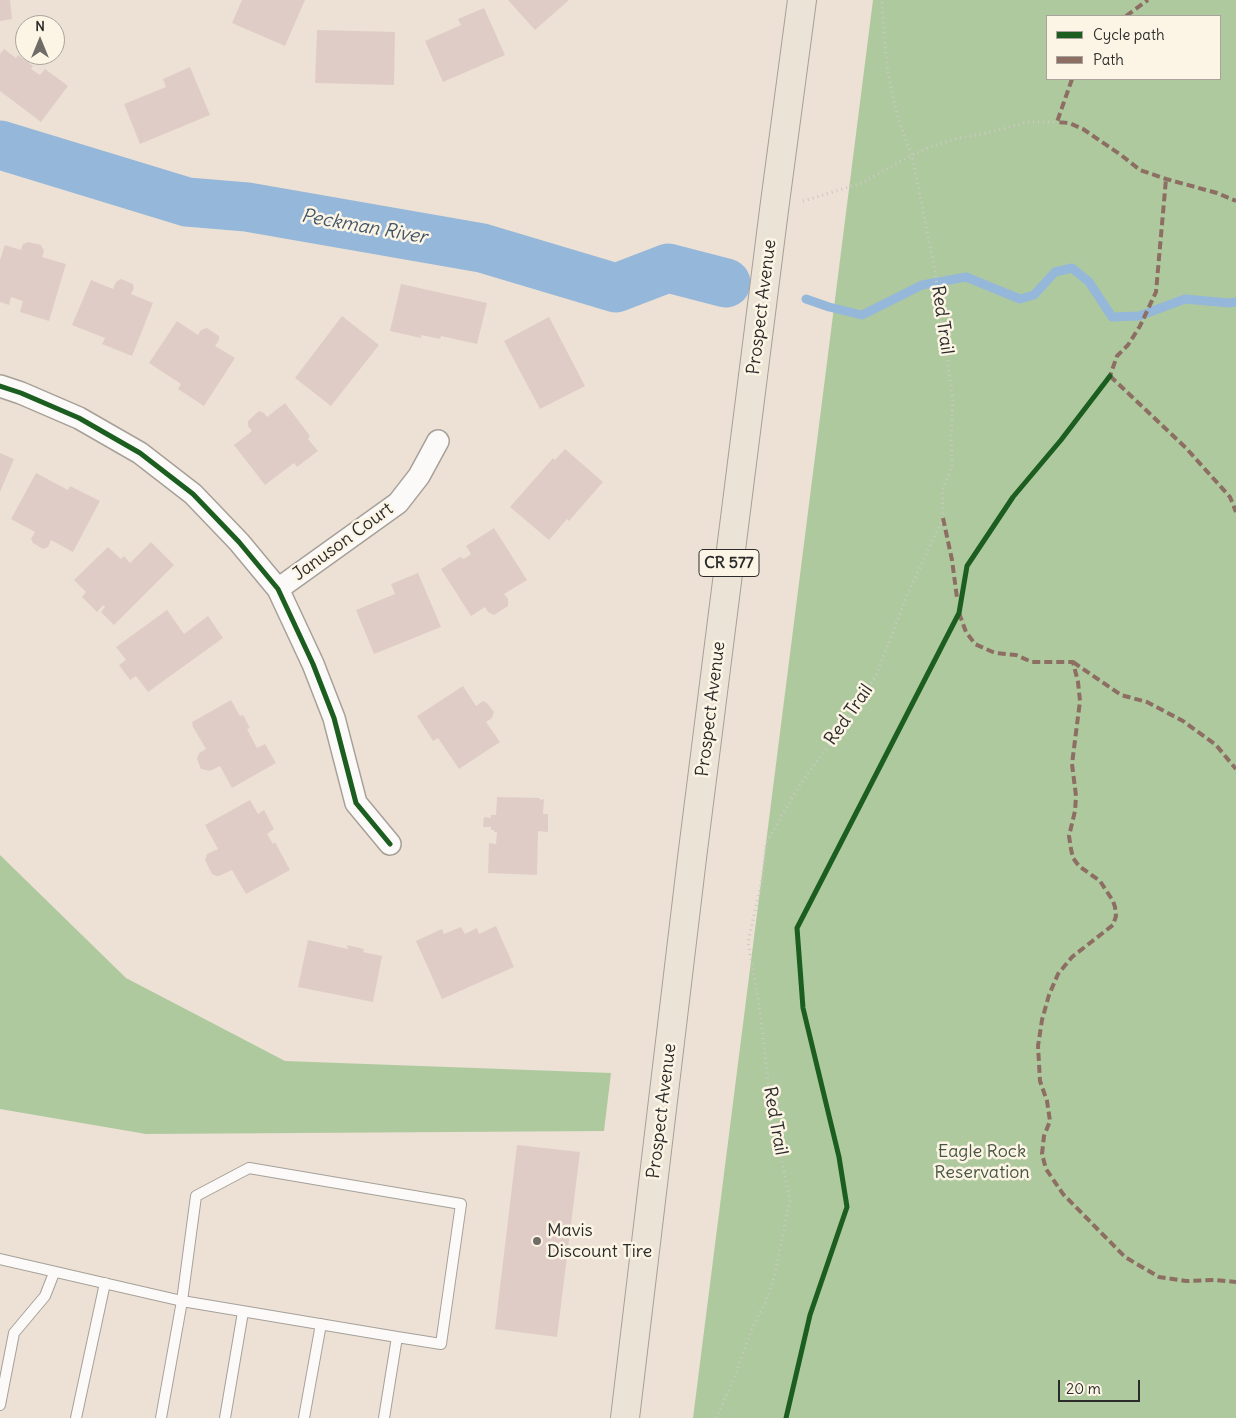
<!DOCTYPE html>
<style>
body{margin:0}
#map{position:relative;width:1236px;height:1418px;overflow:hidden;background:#ece1d4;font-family:Delius,sans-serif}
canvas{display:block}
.legend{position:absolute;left:1046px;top:15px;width:175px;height:65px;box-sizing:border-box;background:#fcf5e5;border:1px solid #a8a49b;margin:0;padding:6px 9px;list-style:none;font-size:15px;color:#2b2b2b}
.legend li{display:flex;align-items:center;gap:10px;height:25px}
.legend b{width:25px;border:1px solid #a8a49b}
.north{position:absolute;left:15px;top:15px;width:50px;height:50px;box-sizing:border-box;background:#fcf5e5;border:1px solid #a8a49b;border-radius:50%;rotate:0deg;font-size:14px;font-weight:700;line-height:20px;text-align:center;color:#2b2b2b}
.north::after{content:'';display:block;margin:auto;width:18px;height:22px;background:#6f6b66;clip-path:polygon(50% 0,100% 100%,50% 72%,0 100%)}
.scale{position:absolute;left:1058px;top:1380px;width:82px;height:22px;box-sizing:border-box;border:2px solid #2b2b2b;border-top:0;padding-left:6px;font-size:15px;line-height:18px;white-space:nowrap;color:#2b2b2b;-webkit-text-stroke:4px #fcf5e5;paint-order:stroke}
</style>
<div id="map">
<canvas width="1236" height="1418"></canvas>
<ul class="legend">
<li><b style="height:6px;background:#1b5e20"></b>Cycle path</li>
<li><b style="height:6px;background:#8d6e63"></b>Path</li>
</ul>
<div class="north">N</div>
<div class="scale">20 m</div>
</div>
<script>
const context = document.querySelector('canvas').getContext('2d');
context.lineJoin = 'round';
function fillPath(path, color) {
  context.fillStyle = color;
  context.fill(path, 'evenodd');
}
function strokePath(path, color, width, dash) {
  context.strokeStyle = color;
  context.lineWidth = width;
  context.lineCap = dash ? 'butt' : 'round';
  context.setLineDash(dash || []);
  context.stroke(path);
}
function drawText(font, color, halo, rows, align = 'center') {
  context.font = font + ' Delius,sans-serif';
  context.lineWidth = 5;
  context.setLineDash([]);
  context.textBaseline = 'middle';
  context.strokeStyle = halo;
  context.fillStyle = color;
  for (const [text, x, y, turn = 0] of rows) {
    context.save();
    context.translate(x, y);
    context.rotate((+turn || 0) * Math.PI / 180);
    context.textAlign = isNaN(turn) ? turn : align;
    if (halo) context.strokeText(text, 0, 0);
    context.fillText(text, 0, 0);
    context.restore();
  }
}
fillPath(new Path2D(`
 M 873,0 L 1236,0 L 1236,1418 L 693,1418 ZM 1047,16 L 1220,16 L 1220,79 L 1047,79 Z
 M 0,855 L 126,978 L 285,1061 L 611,1073 L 604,1131 L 146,1134 L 0,1109 Z`), '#afc99f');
strokePath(new Path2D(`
 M 806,299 L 829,307 L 862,315 L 922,285 L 966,277 L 1020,299 L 1034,295 L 1055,272 L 1072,268 L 1089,282 L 1112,317 L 1139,316 L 1185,299 L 1229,303 L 1236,302`), '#95b7da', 9);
strokePath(new Path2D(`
 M 0,145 L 187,202 L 247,207 L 482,248 L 616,288 L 668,268 L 726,283`), '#95b7da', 49);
fillPath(new Path2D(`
 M 0,0 L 10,0 L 12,19 L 0,21 Z
 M 242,0 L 305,0 L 285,46 L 232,23 Z
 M 508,0 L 569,0 L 535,30 Z
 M 484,8 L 505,55 L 443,82 L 425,41 L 461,25 L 458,19 Z
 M 317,30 L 395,32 L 394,85 L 315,83 Z
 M 4,49 L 16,58 L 18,55 L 33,66 L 31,69 L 40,75 L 45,69 L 68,86 L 41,122 L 0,91 L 0,54 Z
 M 190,67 L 210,115 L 140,144 L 124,104 L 166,87 L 163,79 Z
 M 28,242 L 41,245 L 44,251 L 42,257 L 66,264 L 49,321 L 20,312 L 23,301 L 11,297 L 9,305 L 0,302 L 0,260 L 5,245 L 21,250 L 23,244 Z
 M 121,279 L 133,284 L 134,288 L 131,294 L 153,303 L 132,356 L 102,344 L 105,338 L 72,325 L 91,280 L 113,289 L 116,282 Z
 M 401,284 L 487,303 L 477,344 L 441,336 L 440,339 L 421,335 L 421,338 L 390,331 Z
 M 342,316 L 379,345 L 331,406 L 295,378 Z
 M 549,317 L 585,386 L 540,409 L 504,341 Z
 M 177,321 L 198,335 L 201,330 L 207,328 L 219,336 L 219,340 L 215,346 L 235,358 L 204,406 L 178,389 L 181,384 L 149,363 Z
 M 285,403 L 310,436 L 308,439 L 318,451 L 297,467 L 294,463 L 265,485 L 234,445 L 252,431 L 248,426 L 248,421 L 259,411 L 264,413 L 267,417 Z
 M 565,449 L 603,482 L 569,521 L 567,519 L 549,540 L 510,507 L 553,458 L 555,460 Z
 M 0,453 L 14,459 L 0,492 Z
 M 36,473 L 68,490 L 70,486 L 100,501 L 73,552 L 51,540 L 48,547 L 43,549 L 33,543 L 31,539 L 35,532 L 11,519 Z
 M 494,528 L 527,580 L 504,594 L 508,599 L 508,606 L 494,615 L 488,612 L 485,607 L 471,616 L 441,569 L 460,557 L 464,559 L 471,554 L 466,546 Z
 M 151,542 L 174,565 L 114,625 L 101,612 L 105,607 L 103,605 L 97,612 L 82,597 L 86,592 L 74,580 L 108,547 L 121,559 L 124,556 L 130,563 Z
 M 418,573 L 441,627 L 374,654 L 356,610 L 395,594 L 391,584 Z
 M 167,610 L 184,634 L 208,616 L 223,638 L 148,692 L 136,676 L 130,680 L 119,665 L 126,660 L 116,647 Z
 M 463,686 L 476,706 L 483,701 L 487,703 L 494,712 L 492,718 L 486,722 L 500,742 L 459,769 L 438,738 L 433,741 L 417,716 Z
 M 231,700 L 240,716 L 243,715 L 250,728 L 247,729 L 257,748 L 265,744 L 276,763 L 232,788 L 220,766 L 210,771 L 201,769 L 197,759 L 199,753 L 206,749 L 193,727 L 192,722 Z
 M 497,797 L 540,798 L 540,800 L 544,799 L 543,814 L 548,814 L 548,832 L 538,831 L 537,875 L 488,873 L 489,843 L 496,844 L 497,832 L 494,832 L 494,830 L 491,830 L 491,827 L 483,827 L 484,817 L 491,818 L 491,815 L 496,815 Z
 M 250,800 L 258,814 L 264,810 L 274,829 L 267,834 L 273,844 L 275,842 L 290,870 L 246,894 L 232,870 L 219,876 L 216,876 L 212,874 L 205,860 L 207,854 L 218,849 L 205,825 Z
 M 496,926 L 514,967 L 442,999 L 416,941 L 442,929 L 444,934 L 461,927 L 465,934 L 477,928 L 479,934 Z
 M 308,940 L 348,949 L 347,945 L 364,949 L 363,952 L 382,956 L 373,1002 L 298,987 Z
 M 517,1145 L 580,1152 L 557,1337 L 495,1329 Z`), '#e0ccc6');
const service = new Path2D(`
 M 0,1259 L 182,1301 L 397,1337 L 384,1418
 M 0,1405 L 14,1333 L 45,1296 L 54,1273
 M 76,1418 L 105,1283
 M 161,1418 L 182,1301 L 196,1196 L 249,1168 L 461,1204 L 441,1344 L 397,1337
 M 225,1418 L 243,1312
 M 304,1418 L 321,1324`);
const minor = new Path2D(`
 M 0,386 L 21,393 L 79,418 L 140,453 L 193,494 L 239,542 L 278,589 L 313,664 L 334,718 L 356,803 L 390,844
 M 278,589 L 398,503 L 419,476 L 438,441`);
const primary = new Path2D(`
 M 625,1418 L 692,858 L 774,210 L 802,0`);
strokePath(service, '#a6a098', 12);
strokePath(minor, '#a6a098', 24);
strokePath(primary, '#a6a098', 30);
strokePath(new Path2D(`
 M 803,201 L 862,183 L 912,155 L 930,147 L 955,139 L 991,132 L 1028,122 L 1057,122
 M 716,1418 L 734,1379 L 752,1328 L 765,1304 L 774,1278 L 790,1200 L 772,1115 L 760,1011 L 748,942 L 762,879 L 766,843 L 799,786 L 833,740 L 876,676 L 908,593 L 943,518 L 942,490 L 952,467 L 951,437 L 953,401 L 935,272 L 912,155 C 890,107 884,53 882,0`), '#cbc8c5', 3, [1, 4]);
strokePath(service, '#fcfaf9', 10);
strokePath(minor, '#fcfaf9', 21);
strokePath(primary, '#ece3d7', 28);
strokePath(new Path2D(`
 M 1126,16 L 1148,0
 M 1072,79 L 1057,122 L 1069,123 L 1083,129 L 1121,155 L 1140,170 L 1166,179 L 1217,193 L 1236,201
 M 1110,376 L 1186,448 L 1230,497 L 1236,512
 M 1107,379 L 1110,376 L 1117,356 L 1128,345 L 1140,326 L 1156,292 L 1166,179
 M 943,518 L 952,560 L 957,598
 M 959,613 L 966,632 L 975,644 L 995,653 L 1016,655 L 1032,662 L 1073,662 L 1078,682 L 1080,701 L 1072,764 L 1076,796 L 1075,811 L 1069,836 L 1071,849 L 1073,858 L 1079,866 L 1100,881 L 1113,901 L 1115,907 L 1116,916 L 1113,925 L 1072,957 L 1058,974 L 1049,995 L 1042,1020 L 1038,1046 L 1040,1081 L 1047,1101 L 1050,1121 L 1044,1136 L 1042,1154 L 1046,1169 L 1063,1194 L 1125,1257 L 1159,1277 L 1186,1281 L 1215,1280 L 1236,1282
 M 1073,662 L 1121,695 L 1147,702 L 1183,721 L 1216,745 L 1236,769`), '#8d6e63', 4, [8, 4]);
strokePath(new Path2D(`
 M 0,386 L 21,393 L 79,418 L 140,453 L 193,494 L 239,542 L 278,589 L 313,664 L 334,718 L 356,803 L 390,844
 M 786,1418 L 810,1315 L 847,1207 L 839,1157 L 803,1008 L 797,928 L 959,613 L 967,566 L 1013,497 L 1061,440 L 1110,376`), '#1b5e20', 5);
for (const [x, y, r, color] of [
 [537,1241,5,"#6f6b66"]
]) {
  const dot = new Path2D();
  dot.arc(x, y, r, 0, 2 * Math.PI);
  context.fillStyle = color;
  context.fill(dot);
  strokePath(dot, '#fcf5e5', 2);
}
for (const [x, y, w] of [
 [729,563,60]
]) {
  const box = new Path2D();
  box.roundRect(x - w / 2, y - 13.5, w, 27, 4);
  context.fillStyle = '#fcf5e5';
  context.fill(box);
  strokePath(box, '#2b2b2b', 1);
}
drawText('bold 16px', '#2b2b2b', null, [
 ["CR 577",729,563]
]);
drawText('18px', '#2b2b2b', '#fcf5e5', [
 ["Prospect Avenue",762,307,-83],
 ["Red Trail",942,320,82],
 ["Januson Court",343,542,-36],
 ["Prospect Avenue",711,709,-83],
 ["Red Trail",849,715,-55],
 ["Prospect Avenue",662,1111,-83],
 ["Red Trail",775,1121,80]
]);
drawText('18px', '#475642', '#fcf5e5', [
 ["Eagle Rock",982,1152],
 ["Reservation",982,1173]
]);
drawText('18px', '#2b2b2b', '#fcf5e5', [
 ["Mavis",547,1231],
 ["Discount Tire",547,1252]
], 'left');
drawText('italic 19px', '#435669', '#fcf5e5', [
 ["Peckman River",364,227,10]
]);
</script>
